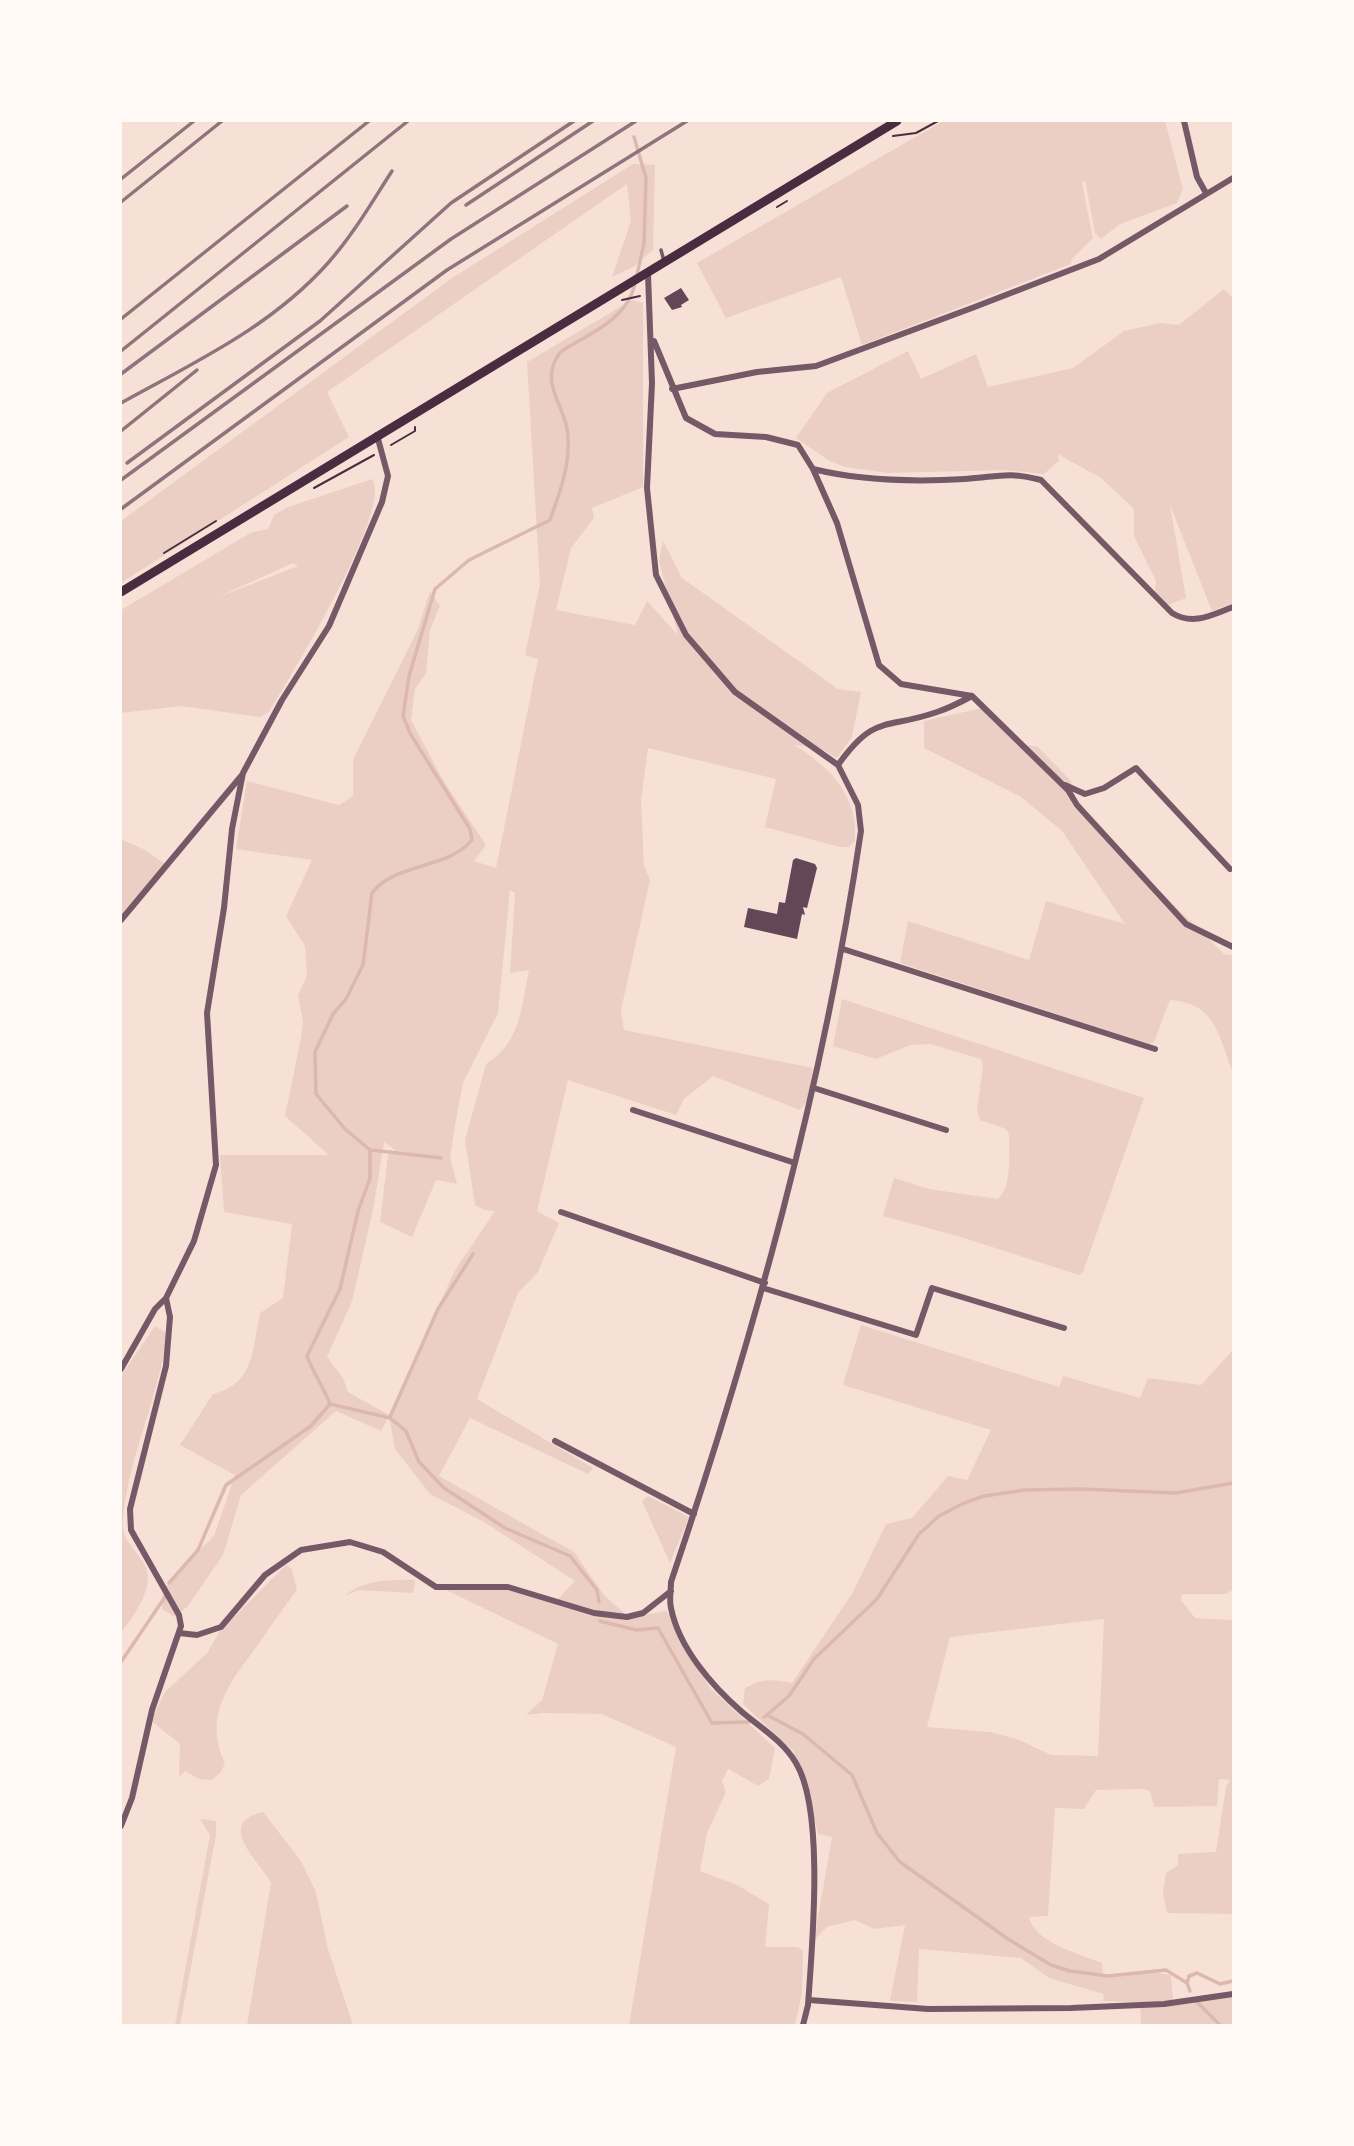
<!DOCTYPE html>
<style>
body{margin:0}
#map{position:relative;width:1354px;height:2146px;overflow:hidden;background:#f7e1d7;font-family:"Exo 2",sans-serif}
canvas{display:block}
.frame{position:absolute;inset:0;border:122px solid #fffaf5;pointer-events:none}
</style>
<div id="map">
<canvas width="1354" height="2146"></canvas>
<div class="frame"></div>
</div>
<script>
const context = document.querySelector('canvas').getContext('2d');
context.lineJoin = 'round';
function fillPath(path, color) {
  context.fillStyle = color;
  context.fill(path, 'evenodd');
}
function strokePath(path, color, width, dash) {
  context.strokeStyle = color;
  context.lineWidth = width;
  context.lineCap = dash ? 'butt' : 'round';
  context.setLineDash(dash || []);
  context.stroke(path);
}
fillPath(new Path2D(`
 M 943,121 L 1165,121 L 1183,189 L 1177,203 L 1120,224 L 1101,239 L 1095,233 L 1085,180 L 1082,183 L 1093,238 L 1072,259 L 1071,264 L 862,345 L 841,277 L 726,318 L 697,263 Z
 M 633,164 L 655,165 L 653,250 L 633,267 L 612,277 L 631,221 L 627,184 L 327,392 L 349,437 L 121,583 L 121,521 L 452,278 Z
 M 1224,289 L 1233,298 L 1233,603 L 1212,611 L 1170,505 L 1186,598 L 1168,605 L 1155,591 L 1156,581 L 1134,536 L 1134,509 L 1101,478 L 1058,454 L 1059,461 L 1044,474 L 1006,470 L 888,473 L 845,467 L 828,460 L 796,438 L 827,393 L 908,351 L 921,379 L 976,354 L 988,387 L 1073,368 L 1124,331 L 1160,323 L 1179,325 Z
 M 632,300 L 643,303 L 643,487 L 592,508 L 594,518 L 571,548 L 556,610 L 635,625 L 647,601 L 678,635 L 659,561 L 663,541 L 682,578 L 838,689 L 861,692 L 852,737 L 837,758 L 819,748 L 794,745 C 831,768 858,795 855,841 L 848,847 L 840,847 L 765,827 L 776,779 L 648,748 L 641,801 L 644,866 L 650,880 L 621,1010 L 624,1030 L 813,1068 L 808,1099 L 800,1110 L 713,1076 L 684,1099 L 676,1115 L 568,1080 L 537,1211 L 559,1223 L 538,1272 L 518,1293 L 477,1399 L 593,1468 L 588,1474 L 470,1418 L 439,1476 L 574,1552 L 604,1595 L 625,1614 L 642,1615 L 667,1611 L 687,1653 L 711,1689 L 775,1748 L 769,1779 L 758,1786 L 728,1769 L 722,1781 L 726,1792 L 707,1833 L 700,1871 L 737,1885 L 769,1904 L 765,1947 L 798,1947 L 803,1951 L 802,1993 L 795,2025 L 629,2025 L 676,1747 L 602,1714 L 544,1713 L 526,1715 L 542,1700 L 558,1644 L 446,1590 L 509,1585 L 558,1599 L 575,1581 L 484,1522 L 430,1494 L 395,1449 L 389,1416 L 381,1431 L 336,1411 L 241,1495 L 223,1555 L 188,1606 L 175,1617 L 162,1609 L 163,1591 L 176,1573 L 214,1536 L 235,1475 L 180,1445 L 213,1394 C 255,1384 252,1349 260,1313 L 283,1298 L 292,1224 L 224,1212 L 220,1155 L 329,1155 L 285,1116 L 301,1038 L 303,1021 L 298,996 L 307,975 L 305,946 L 286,916 L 312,860 L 236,849 L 247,781 L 339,805 L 353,796 L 353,760 L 418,629 L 430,591 L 440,606 L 430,630 L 426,673 L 415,689 L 411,720 L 443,780 L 486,845 L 474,861 L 496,868 L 538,659 L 525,655 L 540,584 L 527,362 ZM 510,890 L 515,893 L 510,973 L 529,970 C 521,1008 521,1042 486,1064 L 465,1140 L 475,1205 L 484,1210 L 495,1211 L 455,1270 L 389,1415 L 348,1392 L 343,1378 L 327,1357 L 352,1301 L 373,1210 L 384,1142 L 395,1150 L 388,1155 L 380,1222 L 412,1237 L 436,1180 L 457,1184 L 450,1158 L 456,1120 L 463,1083 L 498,1013 Z
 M 372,479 C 394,507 289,679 269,712 L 260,717 L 181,706 L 121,713 L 121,610 L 252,532 L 268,529 L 274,515 L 288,507 ZM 293,563 L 298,566 L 216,598 Z
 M 982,708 L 1022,744 L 1038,747 L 1071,781 L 1073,806 L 1224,954 L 1233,955 L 1233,1072 C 1218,1035 1216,1003 1170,1000 L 1154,1042 L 1149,1044 L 900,963 L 908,921 L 1029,960 L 1046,901 L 1125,924 L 1062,831 L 1021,797 L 924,748 L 924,721 Z
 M 121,839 L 145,850 L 165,864 L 121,914 Z
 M 842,999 L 1144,1098 L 1083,1272 L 1079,1275 L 961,1237 L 883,1216 L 894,1178 L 929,1189 L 998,1199 C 1012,1186 1009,1154 1009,1135 L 1006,1129 L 980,1120 L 977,1110 L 983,1066 L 981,1059 L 930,1044 L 910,1045 L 876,1059 L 833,1046 Z
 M 861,1325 L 1059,1387 L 1063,1376 L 1140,1398 L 1148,1378 L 1201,1385 L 1233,1350 L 1233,1590 L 1225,1594 L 1182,1594 L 1181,1600 L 1195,1618 L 1233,1620 L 1233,1914 L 1167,1913 L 1163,1893 L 1166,1873 L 1178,1865 L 1178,1854 L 1216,1852 L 1226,1787 L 1230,1780 L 1219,1779 L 1217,1806 L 1154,1807 L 1150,1791 L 1144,1789 L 1096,1790 L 1084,1809 L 1055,1808 L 1048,1916 L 1029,1917 C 1035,1943 1080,1954 1102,1963 L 1103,1977 L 1151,1972 L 1171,1975 L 1173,2001 L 1233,1993 L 1233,2025 L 1141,2025 L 1140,2002 L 1103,2001 L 1104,1994 L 1049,1978 L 1021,1958 L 919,1949 L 917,2002 L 890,2001 L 905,1925 L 874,1929 L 855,1920 L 827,1927 L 814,1940 L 832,1837 L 818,1834 L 806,1784 L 793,1751 L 743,1704 L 745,1688 C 762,1678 773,1679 792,1683 L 853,1592 L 886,1524 L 912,1518 L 948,1476 L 967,1480 L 991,1430 L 843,1385 ZM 1104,1619 L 1098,1756 L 1051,1755 L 1017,1739 L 990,1732 L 927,1727 L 950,1637 Z
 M 155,1326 L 167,1333 C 160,1396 128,1456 123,1520 C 121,1539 134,1547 143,1562 C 158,1585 134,1615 121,1633 L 121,1376 Z
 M 648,1496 L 689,1517 L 670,1563 L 642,1501 Z
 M 286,1565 L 292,1569 L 297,1590 C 281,1611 267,1632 252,1653 C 226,1687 204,1719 225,1763 L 221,1772 L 212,1780 L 199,1779 L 185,1771 L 179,1777 L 180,1744 L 151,1721 L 165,1692 L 208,1652 L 219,1632 Z
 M 415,1580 L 413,1593 L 358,1590 L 345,1596 C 361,1580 394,1579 415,1580 Z
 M 263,1812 L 301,1861 L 316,1892 L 328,1949 L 353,2025 L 247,2025 L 271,1883 C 260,1862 214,1823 263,1812 Z
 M 200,1819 L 216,1821 L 216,1835 L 180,2025 L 175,2025 L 210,1835 Z`), '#ebcfc5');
strokePath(new Path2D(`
 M 634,137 L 646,178 L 644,243 L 637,275
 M 371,1150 L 441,1158
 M 330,1404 L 390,1418 L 406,1431 L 419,1462 L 444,1488 L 505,1528 L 570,1556 L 597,1590 L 599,1602
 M 390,1417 L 438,1309 L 473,1254
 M 169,1583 L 198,1550 L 226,1485 L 311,1426 L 330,1404 C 323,1386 313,1373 307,1356 L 340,1289 L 358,1211 L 370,1178 L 370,1150 L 345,1129 L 316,1094 L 315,1052 L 333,1014 L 346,999 L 363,965 L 372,893 C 396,862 447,870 472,840 L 470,829 L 411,735 L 403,716 L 409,676 L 435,589 L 469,560 L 550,520 C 560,492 570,466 568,436 C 567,407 538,384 559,354 C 563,349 572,345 577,342 C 602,328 629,313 635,283
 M 600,1621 L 636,1630 L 658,1628 L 712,1723 L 749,1722
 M 121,1662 L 167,1594
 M 767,1715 L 789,1696 L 814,1659 L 877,1599 L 919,1534 L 939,1516 L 964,1503 L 984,1496 L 1025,1490 L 1080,1489 L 1176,1493 L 1233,1483
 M 764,1717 L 767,1715 L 803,1734 L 852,1775 L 877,1833 L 900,1862 L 1008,1939 L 1051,1965 L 1070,1971 L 1108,1976 L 1166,1970 L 1187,1983 L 1190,1991
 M 1187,1983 L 1189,1976 L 1197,1973 L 1220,1984 L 1233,1981
 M 1195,2000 L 1220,2025`), '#dcb8b0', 3.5);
fillPath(new Path2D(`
 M 681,288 L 689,300 L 681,305 L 682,307 L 672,310 L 664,298 Z
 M 796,858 L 815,864 L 817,868 L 807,908 L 803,907 L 805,915 L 802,914 L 797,939 L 744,927 L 748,908 L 777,914 L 779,902 L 785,903 L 793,860 Z`), '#644757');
strokePath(new Path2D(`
 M 893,136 L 916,133 L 938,121
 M 777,207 L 787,201
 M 622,300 L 640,296
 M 391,445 L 415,431 L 415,427
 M 314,488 L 374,455
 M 164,553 L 216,521`), '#4a2c40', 2);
strokePath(new Path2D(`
 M 661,250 L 664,261`), '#755966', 3.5);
strokePath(new Path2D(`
 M 1184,121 L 1197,177 L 1206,193
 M 648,274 L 652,383 L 647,488 L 656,575 L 686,635 L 735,692 L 838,765 L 858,805 L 861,831 C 823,1088 754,1336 671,1582 C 671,1590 669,1600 671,1608 C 679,1648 712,1686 742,1712 C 761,1728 783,1741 796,1763 C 825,1811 812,1947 808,2005 L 803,2025
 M 654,341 L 686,418 L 715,434 L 766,437 L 798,445 L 813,469 L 837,523 L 879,665 L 901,684 L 972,696 C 961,702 949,708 937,712 C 886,730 875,713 838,765
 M 672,389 L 757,372 L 816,366 L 972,308 L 1099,259 L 1233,178
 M 813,469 C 862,481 915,482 965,479 C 998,477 1007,471 1041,480 L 1172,613 C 1193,626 1212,615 1233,607
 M 972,696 L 1068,790 L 1077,805 L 1186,924 L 1233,947
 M 1065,785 L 1085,794 L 1104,788 L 1136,768 L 1230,869
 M 121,920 L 242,775
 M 843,949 L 1155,1049
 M 814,1088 L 946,1130
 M 633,1110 L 795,1163
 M 561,1212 L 765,1283
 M 763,1288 L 916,1335 L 932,1288 L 1064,1328
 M 121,1369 L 155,1309 L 166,1298
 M 555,1441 L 694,1514
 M 179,1633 L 197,1635 L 221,1627 L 265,1575 L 301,1550 L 350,1542 L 383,1552 L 436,1587 L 508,1587 L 594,1613 L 627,1617 L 643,1613 L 671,1591
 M 121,1826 L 132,1798 L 152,1710 L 181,1626 L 179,1615 L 131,1530 L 130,1509 L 166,1366 L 170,1317 L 166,1298 L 194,1241 L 216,1165 L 207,1013 L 224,908 L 232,829 L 243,773 L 282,700 L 329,626 L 382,502 L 388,476 L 377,435
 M 809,2000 L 928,2009 L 1071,2008 L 1164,2004 L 1233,1994`), '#755966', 6);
strokePath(new Path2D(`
 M 121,592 L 897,121`), '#4a2c40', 9);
strokePath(new Path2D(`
 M 121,179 L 194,121
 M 121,202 L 222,121
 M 466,205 L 593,121
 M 121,319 L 369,121
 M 121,351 L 408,121
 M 121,374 L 347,206
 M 121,403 C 195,362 271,327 328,263 C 353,235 372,202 392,171
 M 121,431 L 197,370
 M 127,463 L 320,321 L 451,203 L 574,121
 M 121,480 L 451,239 L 636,121
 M 121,509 L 447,270 L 687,121`), '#8f747c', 3.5);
</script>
